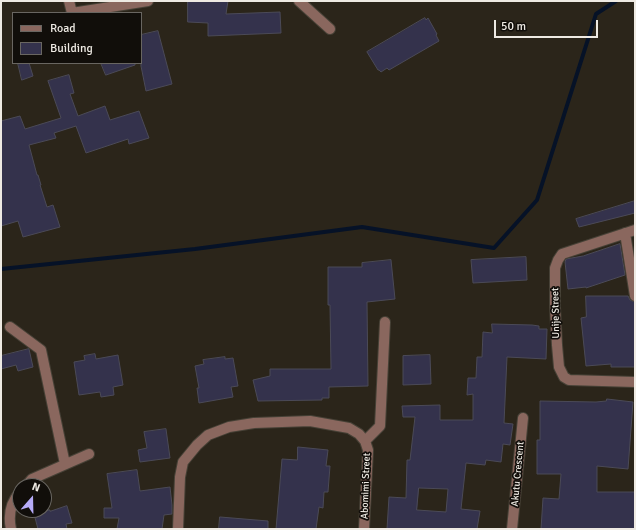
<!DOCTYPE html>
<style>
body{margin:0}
#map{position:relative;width:636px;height:530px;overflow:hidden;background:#2b251a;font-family:Signika,sans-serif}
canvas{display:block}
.frame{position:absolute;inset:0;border:2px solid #eeeae3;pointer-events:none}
.legend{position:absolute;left:12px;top:12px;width:130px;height:52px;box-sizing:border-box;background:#110e0a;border:1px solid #696661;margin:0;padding:5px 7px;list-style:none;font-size:12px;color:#eeeae3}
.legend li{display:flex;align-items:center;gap:8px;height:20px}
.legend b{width:20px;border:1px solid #696661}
.north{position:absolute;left:12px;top:478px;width:40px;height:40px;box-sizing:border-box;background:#110e0a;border:1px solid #696661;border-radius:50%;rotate:20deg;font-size:11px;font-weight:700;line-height:16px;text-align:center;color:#eeeae3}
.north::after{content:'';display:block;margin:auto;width:14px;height:18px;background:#b6abf8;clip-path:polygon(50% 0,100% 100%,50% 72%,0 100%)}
.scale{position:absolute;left:494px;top:20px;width:104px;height:18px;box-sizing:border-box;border:2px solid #eeeae3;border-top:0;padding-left:5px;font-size:12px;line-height:14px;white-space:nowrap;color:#eeeae3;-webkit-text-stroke:3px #110e0a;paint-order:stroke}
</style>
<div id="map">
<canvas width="636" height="530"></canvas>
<div class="frame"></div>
<ul class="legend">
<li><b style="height:5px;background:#8a675e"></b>Road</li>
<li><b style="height:11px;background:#34324c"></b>Building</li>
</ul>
<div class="north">N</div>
<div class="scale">50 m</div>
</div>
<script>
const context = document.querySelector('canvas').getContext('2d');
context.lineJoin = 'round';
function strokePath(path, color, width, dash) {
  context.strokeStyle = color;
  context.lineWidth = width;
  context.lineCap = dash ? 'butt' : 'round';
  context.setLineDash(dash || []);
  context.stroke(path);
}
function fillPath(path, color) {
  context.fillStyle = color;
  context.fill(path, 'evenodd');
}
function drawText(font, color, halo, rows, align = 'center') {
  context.font = font + ' Signika,sans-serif';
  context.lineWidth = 3.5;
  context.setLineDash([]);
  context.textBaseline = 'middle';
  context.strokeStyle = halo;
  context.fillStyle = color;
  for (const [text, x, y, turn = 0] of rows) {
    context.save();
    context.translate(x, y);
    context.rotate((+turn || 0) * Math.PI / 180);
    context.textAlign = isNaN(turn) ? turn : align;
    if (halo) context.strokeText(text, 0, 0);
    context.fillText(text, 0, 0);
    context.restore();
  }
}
strokePath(new Path2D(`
 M 1,269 L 195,249 L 362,227 L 494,248 L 537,200 L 596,14 L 616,1`), '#061227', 4);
const building = new Path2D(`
 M 188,1 L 228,1 L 226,14 L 280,12 L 281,33 L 208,36 L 208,23 L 188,22 Z
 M 425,18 L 426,20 L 428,18 L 437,34 L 436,35 L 439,41 L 389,70 L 387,68 L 381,72 L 379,70 L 378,70 L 367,52 Z
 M 158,31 L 172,84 L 146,91 L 141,66 L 141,35 Z
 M 18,63 L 29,63 L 33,76 L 22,80 Z
 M 101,63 L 135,63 L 135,65 L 106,75 Z
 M 69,75 L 74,93 L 70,94 L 78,116 L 105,106 L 110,120 L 139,111 L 149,138 L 129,144 L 128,139 L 86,153 L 76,126 L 54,133 L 56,138 L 29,145 L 37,175 L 38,175 L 41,185 L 40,185 L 47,207 L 53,205 L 60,227 L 23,237 L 18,221 L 1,226 L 1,121 L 20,116 L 25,129 L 61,118 L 48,81 Z
 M 635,201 L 635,213 L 579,227 L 576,219 Z
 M 620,244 L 625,275 L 586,288 L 586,287 L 568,289 L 565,262 L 566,259 L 583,256 Z
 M 526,257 L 527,280 L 473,283 L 471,260 Z
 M 391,260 L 395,299 L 367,302 L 368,386 L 329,387 L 329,398 L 322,398 L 322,400 L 258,401 L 253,380 L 270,376 L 270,369 L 331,369 L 330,305 L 328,305 L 328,267 L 362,267 L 362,263 Z
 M 586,296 L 628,296 L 630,300 L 635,302 L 635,367 L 611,367 L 611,364 L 586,366 L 581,318 L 586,317 Z
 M 492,324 L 532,325 L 539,326 L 539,329 L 547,329 L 546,359 L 507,357 L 504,423 L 513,424 L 510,445 L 503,444 L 501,462 L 486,460 L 485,465 L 466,463 L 461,509 L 480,511 L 477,529 L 387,529 L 389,497 L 406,498 L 407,460 L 410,460 L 415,417 L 403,417 L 402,406 L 440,405 L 440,420 L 473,420 L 473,394 L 467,395 L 468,378 L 476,378 L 477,357 L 482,357 L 483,332 L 492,333 ZM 419,488 L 448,489 L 446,512 L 417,510 Z
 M 29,349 L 33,367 L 18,371 L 16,365 L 1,369 L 1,356 Z
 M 95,354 L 96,359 L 118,355 L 123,385 L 113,387 L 114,395 L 101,397 L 100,392 L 79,395 L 74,362 L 85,360 L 84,356 Z
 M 430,355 L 431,384 L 403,385 L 403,356 Z
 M 225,357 L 225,359 L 233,358 L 238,386 L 231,387 L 233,397 L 199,403 L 197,388 L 199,388 L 195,366 L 204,364 L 203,360 Z
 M 607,399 L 633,402 L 628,469 L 597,466 L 597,492 L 635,492 L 635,529 L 541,529 L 543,498 L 559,499 L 561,474 L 537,474 L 537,440 L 540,440 L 540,401 L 596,402 L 606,401 Z
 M 166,429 L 170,458 L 140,462 L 138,450 L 147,448 L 144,432 Z
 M 298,447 L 328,450 L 326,466 L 330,466 L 328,492 L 324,492 L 323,508 L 319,507 L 316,529 L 276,529 L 282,459 L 297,460 Z
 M 137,470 L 140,491 L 170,487 L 172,505 L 172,514 L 164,515 L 162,529 L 117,529 L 119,518 L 104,518 L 104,508 L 112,508 L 107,474 Z
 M 67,506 L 72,523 L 66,524 L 67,529 L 38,529 L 33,510 L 50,510 L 50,511 Z
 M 220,517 L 268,521 L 268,529 L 219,529 Z`);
fillPath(building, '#34324c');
strokePath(building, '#4b4a57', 1);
const minor = new Path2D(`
 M 69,1 L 72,13 L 148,1
 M 299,1 L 330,29
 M 635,230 L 562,254 L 558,260 L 555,268 L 555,307 L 557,345 L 559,367 L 564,377 L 569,380 L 635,382
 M 625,233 L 635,296
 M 10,327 L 41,350 L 65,464
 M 365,441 L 380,426 L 385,322
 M 26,486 L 32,479 L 89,454
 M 11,529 C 8,515 11,502 20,492
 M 178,529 L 180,477 L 183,462 L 197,445 L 208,435 L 229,427 L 254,423 L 310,421 L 349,428 L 359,434 L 365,441 L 368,450 L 364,529
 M 512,529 L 523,418`);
strokePath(minor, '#464136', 12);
strokePath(minor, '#8a675e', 10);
drawText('10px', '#eeeae3', '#110e0a', [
 ["Unije Street",556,313,-91],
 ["Akutu Crescent",518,474,-85],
 ["Abomimi Street",366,486,-88]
]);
</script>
